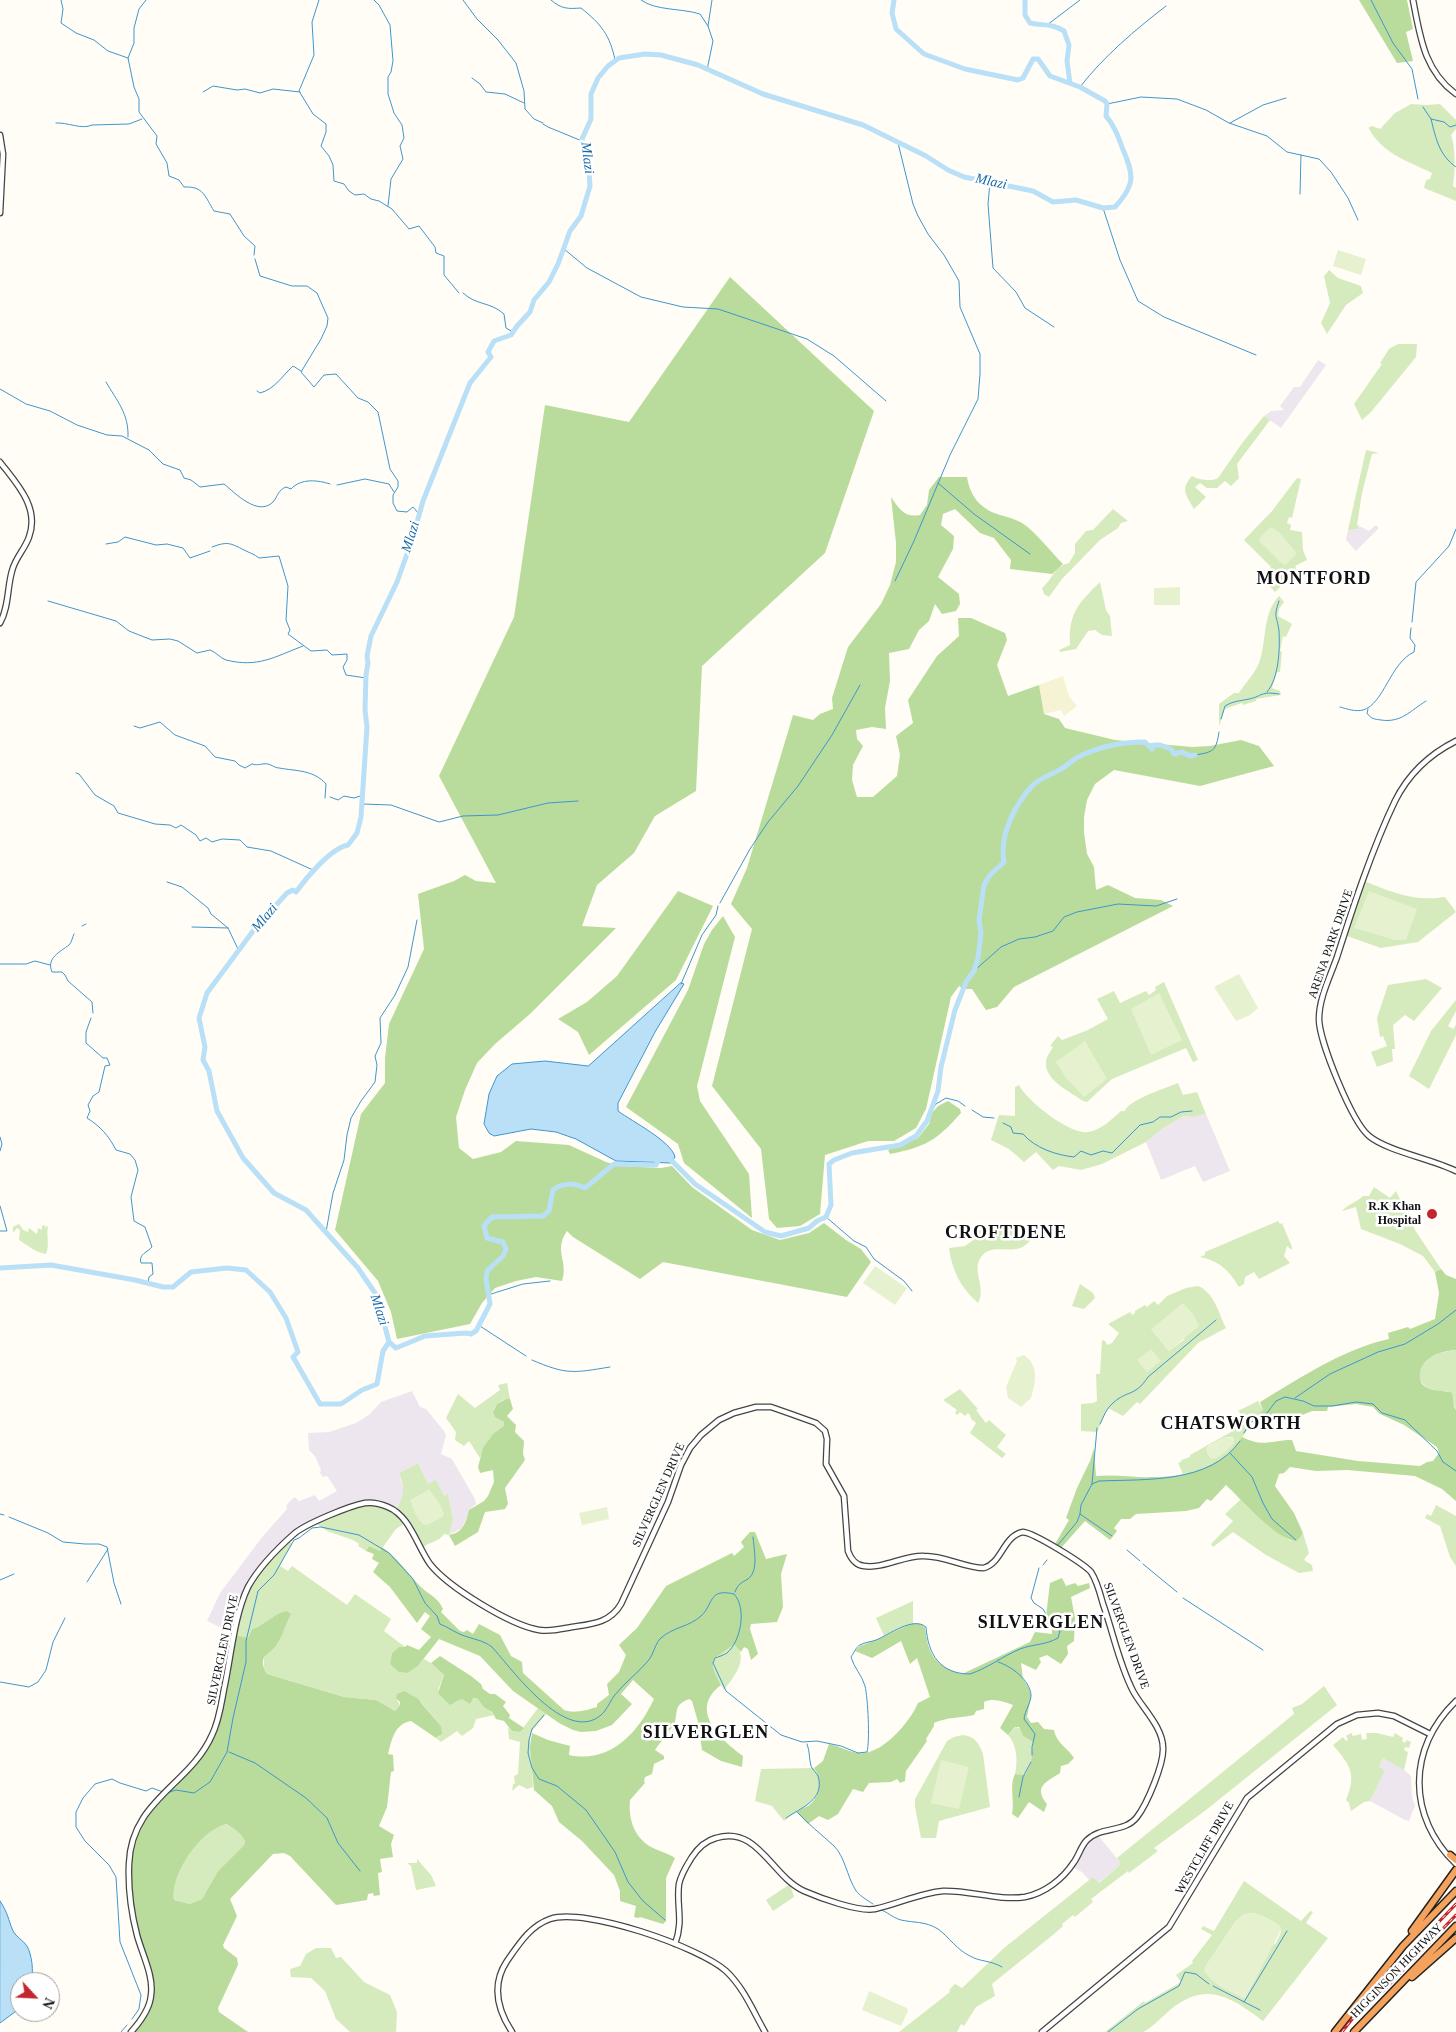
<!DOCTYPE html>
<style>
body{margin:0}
#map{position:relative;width:1456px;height:2032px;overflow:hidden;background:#fffdf5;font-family:"Times New Roman",serif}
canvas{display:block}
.north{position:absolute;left:10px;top:1972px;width:50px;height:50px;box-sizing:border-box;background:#fff;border:1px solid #a0a0a0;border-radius:50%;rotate:115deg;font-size:14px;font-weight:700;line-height:20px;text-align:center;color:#111}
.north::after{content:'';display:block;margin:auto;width:18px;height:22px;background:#c4262e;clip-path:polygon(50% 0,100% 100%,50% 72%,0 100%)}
</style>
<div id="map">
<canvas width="1456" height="2032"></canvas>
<div class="north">N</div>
</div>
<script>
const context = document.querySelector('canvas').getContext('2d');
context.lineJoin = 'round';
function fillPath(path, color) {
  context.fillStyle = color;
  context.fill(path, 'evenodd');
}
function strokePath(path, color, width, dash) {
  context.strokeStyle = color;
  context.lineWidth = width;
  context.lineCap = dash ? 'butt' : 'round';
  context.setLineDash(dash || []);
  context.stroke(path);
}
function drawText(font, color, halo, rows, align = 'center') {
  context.font = font + ' "Times New Roman",serif';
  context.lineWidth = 5;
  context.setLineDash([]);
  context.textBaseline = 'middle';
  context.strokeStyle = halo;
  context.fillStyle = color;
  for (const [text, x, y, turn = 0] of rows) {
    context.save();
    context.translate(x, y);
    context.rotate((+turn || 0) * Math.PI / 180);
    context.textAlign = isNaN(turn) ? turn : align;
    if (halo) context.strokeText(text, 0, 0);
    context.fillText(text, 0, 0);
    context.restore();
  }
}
fillPath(new Path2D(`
 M 1318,360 L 1326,365 L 1281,428 L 1264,416 L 1271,411 L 1284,410 L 1280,406 L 1294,387 L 1300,387 Z
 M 1376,525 L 1379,528 L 1356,551 L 1346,540 L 1348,530 L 1358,529 L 1359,526 L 1369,531 Z
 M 1206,1114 L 1230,1171 L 1203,1182 L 1195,1166 L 1161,1180 L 1146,1142 L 1162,1129 L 1184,1116 L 1192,1117 Z
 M 412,1391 L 420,1407 L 426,1409 L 444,1431 L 446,1435 L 441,1454 L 452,1459 L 475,1499 L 476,1504 L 471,1508 L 462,1528 L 449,1535 L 453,1519 L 448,1495 L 444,1496 L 428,1484 L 418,1463 L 399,1473 L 404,1491 L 402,1499 L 395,1511 L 363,1504 L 300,1530 L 261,1569 L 236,1635 L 207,1621 L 220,1593 L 263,1536 L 287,1509 L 286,1506 L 291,1500 L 295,1497 L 299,1501 L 315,1495 L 319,1501 L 337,1491 L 327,1476 L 323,1477 L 320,1473 L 321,1470 L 315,1456 L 309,1450 L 308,1433 L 329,1432 L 356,1423 L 370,1414 L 381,1402 Z
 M 1383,1758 L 1400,1766 L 1411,1776 L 1412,1796 L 1415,1806 L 1409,1821 L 1405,1820 L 1370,1801 L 1384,1770 L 1379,1767 Z
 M 1096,1833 L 1120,1862 L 1119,1866 L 1098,1883 L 1093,1877 L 1089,1880 L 1082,1872 L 1071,1866 L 1081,1848 Z`), '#eee6ef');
fillPath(new Path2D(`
 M 1063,676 L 1069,696 L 1077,706 L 1064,716 L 1061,710 L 1044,714 L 1039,685 Z`), '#f6f3d4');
fillPath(new Path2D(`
 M 1411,104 L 1426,105 L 1440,104 L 1456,120 L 1456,129 L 1451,135 C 1456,149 1455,171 1453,186 L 1456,188 L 1456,201 L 1424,188 L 1426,180 L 1430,179 L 1432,173 C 1408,161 1383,154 1369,129 L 1369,127 L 1372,126 L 1380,129 L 1395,113 Z
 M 1329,270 L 1338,278 L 1361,286 L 1363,293 L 1346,305 L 1327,334 L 1321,323 L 1330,303 L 1324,276 Z
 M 1398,344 L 1417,344 L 1416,357 L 1371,412 L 1362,420 L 1354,404 L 1382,364 L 1380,363 L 1389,349 Z
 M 1264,416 L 1270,420 L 1237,464 L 1239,478 L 1231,486 L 1225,481 L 1217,488 L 1207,488 L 1200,483 L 1195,487 L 1206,497 L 1194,509 C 1186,495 1180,489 1192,476 C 1199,480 1211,482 1218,478 L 1243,442 Z
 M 1366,450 L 1379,453 L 1372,454 L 1362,493 L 1357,525 L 1359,526 L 1358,529 L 1348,530 Z
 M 1297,478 L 1301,479 L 1292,518 L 1289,517 L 1287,523 L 1291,525 L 1290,530 L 1302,532 L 1303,550 L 1307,560 L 1295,566 L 1297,570 L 1275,592 L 1261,577 L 1271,567 L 1244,540 L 1272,511 Z
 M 1113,509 L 1128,521 L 1121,523 L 1118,528 L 1100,540 L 1062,579 L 1049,597 L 1044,594 L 1042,588 C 1053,579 1054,566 1069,563 L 1075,553 L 1075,544 L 1086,531 L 1093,530 Z
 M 1100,582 L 1106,610 L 1110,616 L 1112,636 L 1102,635 L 1095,630 L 1088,631 L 1076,649 L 1060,652 L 1059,650 L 1070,645 C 1068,612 1080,602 1100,582 Z
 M 1279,596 L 1284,602 L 1279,609 L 1278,616 L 1292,624 L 1286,637 L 1283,636 L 1280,651 L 1282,652 L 1280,672 L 1277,672 L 1272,688 L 1280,691 L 1281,695 L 1256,699 L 1256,701 L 1243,705 L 1242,703 L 1225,709 L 1219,726 L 1219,704 L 1234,693 L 1239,693 C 1245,683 1254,675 1259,663 C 1267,641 1262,614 1279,596 Z
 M 1364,881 C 1391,892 1415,902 1445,897 L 1456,912 L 1418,942 L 1381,948 L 1344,935 Z
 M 1426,979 L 1442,988 L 1414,1021 L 1405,1015 L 1393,1025 L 1395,1049 L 1392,1049 L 1393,1061 L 1377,1067 L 1371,1052 L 1387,1046 L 1383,1036 L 1380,1037 L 1377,1018 L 1388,985 Z
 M 1164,982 L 1198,1060 L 1193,1062 L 1186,1048 L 1112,1079 L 1087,1102 L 1083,1101 C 1071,1092 1044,1080 1046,1062 C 1046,1057 1050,1052 1053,1047 L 1050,1046 L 1058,1036 L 1062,1040 L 1088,1030 L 1108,1019 L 1097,999 L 1114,991 L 1120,1003 L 1146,991 L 1149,995 L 1156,990 L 1155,987 Z
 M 1456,1000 L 1456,1011 L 1448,1026 L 1453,1029 L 1456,1025 L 1456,1035 L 1429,1089 L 1409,1076 L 1431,1031 Z
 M 1178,1083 L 1183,1095 L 1197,1092 L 1206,1114 L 1192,1117 L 1184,1116 L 1162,1129 L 1146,1142 L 1102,1164 L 1081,1170 L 1059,1166 L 1053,1170 L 1036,1152 L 1024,1162 L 1009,1149 L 991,1140 L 999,1115 L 1015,1116 L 1015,1087 L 1019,1085 C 1027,1101 1070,1135 1088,1132 C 1101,1130 1111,1120 1121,1111 L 1125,1111 C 1128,1100 1166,1088 1178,1083 Z
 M 1374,1187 L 1390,1198 L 1396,1191 L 1415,1230 L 1441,1269 L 1435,1272 L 1423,1256 L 1400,1244 L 1361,1229 L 1356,1207 L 1342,1211 C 1348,1204 1359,1201 1363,1196 L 1369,1196 Z
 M 1278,1221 L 1280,1224 L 1282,1223 L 1292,1247 L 1292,1250 L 1287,1246 L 1284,1256 L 1290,1263 L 1259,1279 L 1254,1272 L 1245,1277 L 1244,1284 L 1239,1287 C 1229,1270 1219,1261 1200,1257 L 1205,1255 L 1205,1252 Z
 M 19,1224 L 23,1230 L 28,1232 L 29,1228 L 37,1234 L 38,1228 L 42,1230 L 42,1226 L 46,1225 L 44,1228 L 48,1226 C 46,1235 50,1246 46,1254 C 34,1252 29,1246 19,1240 L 20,1230 L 17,1228 L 13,1233 L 13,1227 Z
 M 992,1225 L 998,1229 L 999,1227 L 1033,1236 C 1019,1262 994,1239 981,1257 C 971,1271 987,1288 978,1303 C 961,1288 952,1271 949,1248 L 965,1246 L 972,1241 L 970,1234 Z
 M 1080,1284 L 1093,1293 L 1095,1298 L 1084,1309 L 1072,1306 Z
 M 1198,1286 C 1214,1292 1219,1314 1226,1328 L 1198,1343 L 1140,1404 L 1137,1402 L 1123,1416 L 1108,1408 L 1097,1432 L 1081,1431 L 1081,1404 L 1093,1403 L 1097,1401 L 1096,1374 L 1100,1374 L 1102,1340 L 1105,1341 L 1107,1345 L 1112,1343 L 1119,1333 L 1108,1324 L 1130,1312 L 1132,1315 L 1135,1313 L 1135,1311 L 1145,1305 L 1147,1307 L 1154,1301 L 1158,1305 L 1167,1296 L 1186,1288 ZM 1151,1329 L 1185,1339 L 1169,1351 Z
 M 1456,1350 L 1456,1410 L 1447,1391 C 1442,1392 1437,1391 1431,1389 C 1416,1384 1415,1367 1429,1358 C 1437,1353 1447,1351 1456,1350 Z
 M 507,1383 L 510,1399 C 503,1398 495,1404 493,1412 L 504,1422 L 504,1426 C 495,1436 485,1444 480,1458 L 469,1441 L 464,1446 L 455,1440 L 456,1432 L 446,1418 L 458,1394 L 475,1408 L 500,1390 L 498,1385 Z
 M 960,1389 L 978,1409 L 976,1410 L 986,1423 L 989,1420 L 1006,1435 L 997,1447 L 1006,1454 L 1002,1458 L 970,1433 L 976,1423 L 971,1419 L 970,1415 L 968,1413 L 965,1416 L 960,1412 L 957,1415 L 955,1413 L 957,1410 L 943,1400 Z
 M 1258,1401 L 1263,1410 C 1252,1420 1246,1433 1236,1446 C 1225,1461 1201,1473 1183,1474 L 1178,1463 L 1182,1461 L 1181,1460 L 1190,1457 L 1190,1455 L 1231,1432 L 1240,1413 L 1238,1411 ZM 1226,1437 L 1233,1437 C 1229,1446 1227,1451 1219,1456 L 1207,1453 L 1208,1446 Z
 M 418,1463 L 428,1484 L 436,1480 L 444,1496 L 448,1494 L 453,1519 L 449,1535 L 444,1534 C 439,1542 428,1542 421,1549 L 405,1523 L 396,1529 L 380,1551 L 369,1546 L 366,1551 L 358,1546 L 359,1544 L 353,1540 L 327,1531 L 315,1523 L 346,1509 L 373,1503 L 395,1511 C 405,1497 405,1488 399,1473 ZM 429,1490 L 443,1516 L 428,1524 L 423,1524 L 415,1511 L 411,1500 Z
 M 1241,1499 C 1256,1514 1272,1531 1291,1541 L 1300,1538 L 1303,1533 L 1309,1553 L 1304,1560 L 1312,1565 L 1313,1571 L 1299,1573 L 1266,1555 L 1233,1532 L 1213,1547 L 1211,1544 L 1233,1521 L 1225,1514 Z
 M 1436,1505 L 1456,1516 L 1456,1566 L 1450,1557 L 1440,1526 L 1425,1518 L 1427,1514 L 1431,1516 Z
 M 287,1541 L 292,1543 L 280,1566 L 288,1571 L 292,1566 L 347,1605 L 355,1594 L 391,1619 L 384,1631 L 405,1647 L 399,1647 L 392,1653 L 390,1664 L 403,1673 L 418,1666 L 424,1659 L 431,1663 L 444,1675 L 438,1690 L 455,1703 L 462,1699 L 477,1698 L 494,1715 L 476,1719 L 473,1728 L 462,1736 L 457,1731 L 441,1742 L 436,1738 L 440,1736 L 441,1726 L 421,1702 L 397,1700 L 400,1705 L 395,1711 L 376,1700 L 344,1697 L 267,1674 L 264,1668 L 264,1658 L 268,1651 L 273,1617 L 267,1623 L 252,1629 L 248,1638 L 236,1635 L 243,1601 L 257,1573 Z
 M 913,1601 L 913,1623 L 884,1636 L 876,1618 Z
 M 734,1643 C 750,1658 734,1677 724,1690 L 715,1674 L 713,1662 C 717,1655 728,1649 734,1643 Z
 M 1324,1686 L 1337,1705 L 1206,1810 L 1154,1848 L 1158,1851 L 1129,1873 L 1128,1871 L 1091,1899 L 1093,1902 L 1075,1917 L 1073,1915 L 1062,1924 L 1063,1926 L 1054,1934 L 992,1984 L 995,1996 L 976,2007 L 964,2026 L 961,2024 L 957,2032 L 899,2032 L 950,1992 L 949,1990 L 955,1984 L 962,1988 L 1004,1948 L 1093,1877 L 1099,1883 L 1119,1866 L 1120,1862 L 1117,1858 L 1294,1714 L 1292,1708 L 1302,1704 Z
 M 538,1708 L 546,1714 L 532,1731 L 530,1738 L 533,1787 L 527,1789 L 519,1785 L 512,1791 L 513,1784 L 515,1784 L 514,1776 L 518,1774 L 520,1742 L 509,1739 L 508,1727 L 512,1731 L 520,1732 Z
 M 1016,1727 L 1020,1729 L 1023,1736 L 1033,1742 L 1031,1763 L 1024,1775 L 1015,1774 C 1018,1762 1017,1744 1008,1735 Z
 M 1351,1733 L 1353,1736 L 1361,1734 L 1362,1740 L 1367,1739 L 1366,1733 L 1377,1733 L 1393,1737 L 1395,1733 L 1403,1738 L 1402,1741 L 1405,1743 L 1407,1740 L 1411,1742 L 1409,1748 L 1405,1747 L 1404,1750 L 1408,1752 L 1404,1770 L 1383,1758 L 1379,1767 L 1385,1770 L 1370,1801 L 1364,1802 L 1351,1811 L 1349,1803 L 1346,1800 C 1357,1774 1350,1765 1333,1745 L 1343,1737 L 1346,1741 L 1348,1740 L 1346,1736 Z
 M 963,1735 C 975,1736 979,1744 983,1754 L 990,1807 L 939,1821 L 936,1838 L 921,1838 L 915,1807 L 915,1799 L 947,1741 L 954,1737 Z
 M 814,1768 C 833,1795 801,1808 784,1821 L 772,1806 L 755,1801 L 761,1769 Z
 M 225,1824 C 234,1829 240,1832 245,1841 L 244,1845 L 218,1871 L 202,1899 L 190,1904 L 174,1900 C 170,1874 200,1831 225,1824 Z
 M 417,1859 L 431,1875 L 436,1886 L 416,1890 L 411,1866 L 407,1863 L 417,1863 Z
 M 1244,1881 L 1301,1921 L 1310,1911 L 1313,1912 L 1306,1923 L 1328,1938 L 1263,2021 C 1231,1997 1206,1980 1170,2010 C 1164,2015 1151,2029 1143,2032 C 1136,2032 1114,2032 1105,2032 L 1144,2001 L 1145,2003 L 1181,1982 L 1176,1975 L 1193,1963 L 1192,1961 L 1212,1935 L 1201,1929 L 1203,1926 L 1214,1931 ZM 1249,1913 C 1260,1913 1271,1920 1280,1926 L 1281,1932 L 1276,1943 L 1220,1986 L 1205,1972 L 1205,1968 L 1235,1922 L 1243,1915 Z
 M 790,1884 L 794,1897 L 773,1911 L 766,1900 Z
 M 316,1948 L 331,1948 L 336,1958 L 341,1957 L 364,1982 L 390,1995 L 397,2012 L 396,2032 L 350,2032 L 336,2019 L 325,1991 L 311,1978 L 291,1977 L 290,1969 L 300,1966 L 306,1954 Z`), '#d5ebbd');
fillPath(new Path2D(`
 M 1359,0 L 1407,0 L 1413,29 L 1406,32 L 1413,61 L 1397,63 Z
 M 730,277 L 874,411 L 825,553 L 702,666 L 696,791 L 655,816 L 634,853 L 597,885 L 582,926 L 616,928 L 530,1014 L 495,1044 L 477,1063 L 465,1090 L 456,1117 L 459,1148 L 473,1159 L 501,1152 L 516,1141 L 569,1145 L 606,1162 L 621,1166 L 661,1168 L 672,1166 L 692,1187 L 752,1230 L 780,1240 L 809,1233 L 824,1223 L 846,1240 L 861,1249 L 871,1262 L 847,1297 L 663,1262 L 640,1279 L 573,1237 L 567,1231 C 553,1251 569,1262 562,1281 L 536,1277 L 516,1281 L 495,1288 L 482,1303 L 470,1324 L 397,1339 L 391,1312 L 378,1281 L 335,1230 L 361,1114 L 385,1083 L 385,1058 L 389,1024 L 424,949 L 418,894 L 454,881 L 465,875 L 476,881 L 496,883 L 439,776 L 514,617 L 545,405 L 629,422 Z
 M 939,477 L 967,477 C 970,496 980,509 1000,515 C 1007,517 1015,519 1022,523 C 1037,533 1050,551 1063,564 L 1052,574 L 1010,569 L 1011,560 L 994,538 L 980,533 L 955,509 L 943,514 L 941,525 L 954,536 L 953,549 L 938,577 L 959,594 L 960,604 L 956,611 L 942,614 L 935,604 L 929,621 L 919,630 L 909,649 L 889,653 L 890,681 L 885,708 L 886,729 L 872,727 L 856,730 L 857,739 L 863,746 L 853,765 L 852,780 L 857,797 L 873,797 L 897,776 L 900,755 L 896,736 L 913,723 L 908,700 L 937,656 L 959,636 L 958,618 L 971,618 L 1005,633 L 1007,640 L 997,665 L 1008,696 L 1039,685 L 1044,714 L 1059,719 L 1065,728 L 1115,740 L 1192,747 L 1210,746 L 1241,740 L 1259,746 L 1274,766 L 1200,786 L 1114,770 L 1095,784 L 1087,800 L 1084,817 L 1084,832 L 1087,854 L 1094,867 L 1096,890 L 1108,885 L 1135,898 L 1161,900 L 1173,906 L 1014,987 L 997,1007 L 986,1010 L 972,989 L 963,989 L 959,986 L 951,997 L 926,1109 L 916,1128 L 894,1141 L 868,1141 L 825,1155 L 820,1214 L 800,1226 L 777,1228 L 769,1219 L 761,1149 L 712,1086 L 752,929 L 731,904 L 747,868 L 793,715 L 813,720 L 820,714 L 833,709 L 832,698 L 848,647 L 881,604 L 890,585 L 896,562 L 896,543 L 891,497 C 899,509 905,518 920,515 L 927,505 L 929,490 Z
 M 678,891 L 713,906 L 676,980 L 589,1055 L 578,1032 L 558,1019 L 587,1002 L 617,976 Z
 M 723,916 L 735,937 L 697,1086 L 700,1101 L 749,1174 L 752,1218 L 684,1163 L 678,1144 L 626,1107 L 688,990 L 704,944 L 712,930 Z
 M 948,1101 L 960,1109 L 961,1113 C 937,1140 926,1147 890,1154 L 888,1150 L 918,1138 L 929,1124 L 932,1113 L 938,1106 Z
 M 1441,1269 L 1446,1275 L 1456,1279 L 1456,1350 C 1440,1351 1418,1358 1420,1378 C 1420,1382 1422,1385 1426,1387 C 1434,1392 1444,1390 1452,1393 L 1454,1407 L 1456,1410 L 1456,1501 L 1442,1489 L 1415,1476 L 1347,1470 L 1316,1471 L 1290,1467 L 1284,1473 L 1279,1474 L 1275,1486 L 1294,1513 L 1303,1533 L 1300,1538 L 1295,1541 C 1276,1539 1241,1499 1226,1485 L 1211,1501 L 1207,1499 L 1199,1508 L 1186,1511 L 1136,1514 L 1130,1519 L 1121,1519 L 1114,1528 L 1117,1531 L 1110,1540 L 1085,1521 L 1061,1548 L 1055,1544 L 1069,1520 L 1066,1518 L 1077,1488 L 1090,1461 L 1094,1448 L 1096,1476 C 1116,1474 1135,1478 1154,1477 C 1187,1477 1224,1467 1242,1437 C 1264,1448 1270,1440 1292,1440 L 1296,1451 L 1358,1461 L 1420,1466 L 1427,1462 L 1433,1461 L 1439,1453 L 1437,1447 L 1404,1425 L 1380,1414 L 1373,1407 L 1356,1404 L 1328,1407 L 1327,1411 L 1312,1411 L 1285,1422 L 1283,1418 L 1271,1423 L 1257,1420 L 1255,1417 L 1263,1410 L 1260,1402 C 1300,1378 1343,1349 1389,1339 L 1388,1333 L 1408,1327 L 1410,1329 L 1435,1319 L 1439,1293 L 1435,1272 Z
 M 506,1399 L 510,1399 L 513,1409 L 507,1416 L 516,1425 L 515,1432 L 524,1441 L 523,1454 L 525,1460 L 505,1488 L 508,1504 L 505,1509 L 485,1512 L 478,1532 L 455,1546 L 449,1535 C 463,1533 466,1522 469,1510 L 484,1501 L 488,1496 L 494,1482 L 493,1470 L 480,1473 L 478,1467 L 483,1448 L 493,1434 L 504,1426 L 504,1422 L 495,1417 L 493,1412 L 497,1404 Z
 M 750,1532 L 755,1532 L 766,1559 L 787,1554 L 781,1574 L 783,1607 L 777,1622 L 751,1624 L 750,1629 L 758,1654 L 751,1660 L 748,1649 L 744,1647 L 741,1652 L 734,1644 L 714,1659 C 711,1668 717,1677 721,1685 C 688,1710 720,1739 743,1756 L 742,1767 L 721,1761 L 702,1750 L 698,1722 L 692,1701 L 689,1699 C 674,1705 678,1710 675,1722 C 674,1726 659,1744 655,1750 L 664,1756 L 664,1759 L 654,1764 L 652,1774 L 645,1777 L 644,1781 L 645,1783 L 630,1800 C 628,1820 635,1839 653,1848 C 661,1852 668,1853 675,1858 L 666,1878 L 666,1921 L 663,1924 L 640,1917 L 638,1918 L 634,1917 L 636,1906 L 620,1901 L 620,1891 L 614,1875 L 582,1841 L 559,1822 L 552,1806 L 534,1790 L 530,1747 L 532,1733 L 548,1740 L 570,1746 L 569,1755 C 610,1764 638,1733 654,1699 L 633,1680 L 621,1694 L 632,1704 L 612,1725 L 596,1731 L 581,1732 L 573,1730 L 559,1723 L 513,1691 L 480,1656 L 439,1639 L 418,1666 L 407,1673 L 399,1672 L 390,1664 L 392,1653 L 399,1647 L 405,1647 L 407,1645 L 419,1650 L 431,1637 L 421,1629 L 430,1616 L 425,1612 L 417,1623 L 390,1587 L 373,1572 L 379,1563 L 372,1559 L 374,1554 L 366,1551 L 369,1546 L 380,1551 L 382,1547 C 398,1558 408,1574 421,1587 C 429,1595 438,1597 443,1609 L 441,1612 L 460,1631 L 464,1632 L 467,1630 L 473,1634 L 479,1624 L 500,1635 L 511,1656 L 522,1662 L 523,1673 L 564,1710 C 574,1714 587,1710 597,1707 L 597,1704 L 609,1695 L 607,1684 L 619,1672 L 626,1655 L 619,1645 L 637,1628 L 666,1586 L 732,1553 L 734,1556 L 744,1547 L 741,1542 Z
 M 1062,1578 L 1066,1586 L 1075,1583 L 1078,1586 L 1089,1583 L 1090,1588 L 1071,1597 L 1075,1618 L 1074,1641 L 1067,1646 L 1068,1654 L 1061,1664 L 1047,1655 L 1039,1658 L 1041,1662 L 1036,1670 L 1021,1663 L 1023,1679 L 1029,1688 L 1031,1696 L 1027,1717 L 1031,1723 L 1038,1722 L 1044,1729 L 1054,1730 C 1056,1743 1068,1748 1074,1758 L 1068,1764 L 1061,1766 L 1060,1773 C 1046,1782 1033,1787 1047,1804 L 1044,1812 L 1029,1802 L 1018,1818 L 1012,1814 C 1015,1802 1009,1785 1015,1774 L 1025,1775 L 1031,1763 L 1033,1742 L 1023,1736 L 1019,1727 L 1015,1727 L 1008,1735 L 1000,1728 L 1013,1705 C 1002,1701 993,1698 984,1702 L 984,1709 L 976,1711 L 974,1715 C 960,1718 947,1717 934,1723 L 934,1726 L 926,1739 L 927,1741 L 906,1771 L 905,1781 L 900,1783 L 897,1779 L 891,1782 L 869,1783 L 863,1792 L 853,1789 L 838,1814 L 828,1820 L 819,1816 L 808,1824 L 797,1812 C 802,1808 811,1806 814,1800 C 821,1791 821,1777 814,1768 L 823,1761 L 829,1744 C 839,1746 849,1752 859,1753 C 881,1756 910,1722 918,1703 L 930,1697 L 917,1658 L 910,1664 L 901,1641 L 872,1658 L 855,1651 L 860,1646 L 876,1640 L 913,1623 L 921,1624 L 925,1627 C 928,1655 935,1666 962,1674 L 1030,1642 L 1035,1632 L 1052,1634 L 1052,1628 L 1045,1625 L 1050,1583 Z
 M 287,1611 L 291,1614 C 286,1623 283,1635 277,1644 C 270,1655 256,1655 267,1674 L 344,1697 L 376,1700 L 395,1711 L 400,1705 L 400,1702 L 396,1698 L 397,1694 L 404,1691 L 417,1698 L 441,1726 L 442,1734 L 436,1738 L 411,1721 C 394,1724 392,1740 388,1754 L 393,1755 L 394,1771 L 391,1772 L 387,1807 L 379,1826 L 394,1835 L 391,1844 L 393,1857 L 380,1859 L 382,1872 L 378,1873 L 380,1895 L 374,1896 L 373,1893 L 368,1894 L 367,1900 L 336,1905 L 290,1856 L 284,1853 L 273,1854 L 230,1899 L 237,1916 L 223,1945 L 224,1948 L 237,1958 L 238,1965 L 218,2008 L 219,2012 L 248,2032 L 131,2032 L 141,2021 L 152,1990 L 134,1921 L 129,1866 L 135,1835 L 152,1805 L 195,1763 L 213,1735 L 236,1635 L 248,1638 L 252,1629 C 266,1625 274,1613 287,1611 ZM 226,1824 C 234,1829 240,1832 245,1841 L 244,1845 L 218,1871 L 202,1899 L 190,1904 L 174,1900 C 170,1874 201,1830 226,1824 Z
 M 440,1656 L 471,1676 L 481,1684 L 483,1689 L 490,1694 L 495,1694 L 506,1702 L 503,1706 L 510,1715 L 509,1718 L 524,1728 L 520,1732 L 512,1731 L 504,1721 L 496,1719 L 492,1712 L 484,1707 L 477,1698 L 473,1698 L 470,1704 L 462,1699 L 450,1705 L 438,1693 L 444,1675 L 431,1663 Z`), '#b9dc9c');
fillPath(new Path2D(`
 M 1338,250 L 1366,259 L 1361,275 L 1333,266 Z
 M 1271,527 L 1278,531 L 1296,552 L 1295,556 L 1285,565 L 1280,562 L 1259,541 L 1260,537 Z
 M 1180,587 L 1180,605 L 1154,605 L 1154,588 Z
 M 1369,891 L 1417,909 L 1406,940 L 1395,940 L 1354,928 Z
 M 1239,974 L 1258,1008 L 1250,1015 L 1236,1021 L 1214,987 Z
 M 1159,993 L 1182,1040 L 1151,1055 L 1131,1009 Z
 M 1085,1041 L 1107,1079 L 1084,1097 L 1066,1078 L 1056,1062 Z
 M 875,1266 L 907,1288 L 895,1305 L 863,1283 Z
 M 1183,1303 L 1193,1314 L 1199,1326 L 1169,1351 L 1151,1329 Z
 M 1151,1349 L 1161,1361 L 1147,1372 L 1137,1360 Z
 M 1024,1355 C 1039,1365 1036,1382 1031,1398 L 1021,1407 L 1008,1398 L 1006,1387 L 1017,1361 L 1016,1358 Z
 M 1226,1437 L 1234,1438 L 1234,1443 C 1228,1449 1220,1459 1211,1459 L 1206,1451 L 1207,1447 Z
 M 429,1490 L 440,1504 L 444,1514 L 439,1519 L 425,1525 C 418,1521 412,1508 411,1500 Z
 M 607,1507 L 609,1519 L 582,1525 L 579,1513 Z
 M 941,1760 L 969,1767 L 959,1809 L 931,1803 Z
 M 1249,1913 C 1260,1913 1271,1920 1280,1926 L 1281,1930 L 1245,1999 C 1232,1992 1208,1984 1204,1968 L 1235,1922 L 1243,1915 Z
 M 869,1991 L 907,2008 L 908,2011 L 901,2026 L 862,2010 Z`), '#e6f2cf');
const water = new Path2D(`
 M 681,983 L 684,984 L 655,1032 L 618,1103 L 618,1111 C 633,1122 671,1141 675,1157 L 671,1163 L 616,1161 L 576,1139 L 556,1132 L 531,1129 L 494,1136 L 489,1133 L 484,1124 L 489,1094 L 497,1076 L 512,1064 L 545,1061 L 588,1066 Z
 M 0,1901 C 8,1913 8,1919 13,1931 C 16,1937 23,1940 27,1946 C 32,1955 34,1972 31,1982 L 20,1982 L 19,2009 L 0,2023 Z`);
fillPath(water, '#b9e0f7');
strokePath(water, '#3f96cf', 1);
strokePath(new Path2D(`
 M 61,0 L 63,9 L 61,23 L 76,33 L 94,40 L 108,51 L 128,58
 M 146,0 L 139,9 L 134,28 L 134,43 L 128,58 L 134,87 L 139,99 L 139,112 L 157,136 L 156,144 L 167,163 L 169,176 L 179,180 L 184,187 C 204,186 205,197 214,211 L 230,214 L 244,236 L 255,246 L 254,255
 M 319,0 L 312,22 L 314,55 L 299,91 L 313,114 L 326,124 L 326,132 L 321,146 L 329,156 L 333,165 L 334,181 L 344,184 L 349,191 L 355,195 L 364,194 L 371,199 L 379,201 L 392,209 L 409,229 L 419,226 L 435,247 L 436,253 L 444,256 L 444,275 L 459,293
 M 374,0 L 379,5 L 390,25 L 393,61 L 391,72 L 388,77 L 388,94 L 394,113 L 402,125 L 404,138 L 400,146 L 403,159 L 391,179 L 388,206
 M 463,0 L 477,19 L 498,40 L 516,63 L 524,91 L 525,109 L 534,119 L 543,123
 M 551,0 C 561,9 568,9 581,8 C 601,24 610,35 615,60
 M 641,0 C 656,11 681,8 700,14 L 708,26
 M 1371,0 L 1393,43 L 1412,69 L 1418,99
 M 1047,25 L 1080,0
 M 707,70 L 713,41 L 708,26 L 712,0
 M 472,78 L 480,84 L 486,92 L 505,94 L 524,103
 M 1080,87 C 1104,56 1135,30 1166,6
 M 203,92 L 213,86 L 237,90 L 245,89 L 260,93 L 273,89 L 300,92
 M 1107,104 L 1141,97 L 1177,99 L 1206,110 L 1229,123 L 1267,136 L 1287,152 L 1319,159 L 1331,172 L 1348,198 L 1358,220
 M 1423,107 L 1431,119 L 1444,122 L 1450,127 L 1456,125
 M 1431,119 C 1436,139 1439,155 1456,167
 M 56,123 C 67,122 82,130 92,125 L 129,124 L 142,119
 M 1230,123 L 1263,105 L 1286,98
 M 543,124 L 548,127 L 582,141
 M 990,182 L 988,204 L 993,268 L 1016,292 L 1025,308 L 1054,327
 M 1300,194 L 1301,155
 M 1103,208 L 1120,260 L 1138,301 L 1164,317 L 1256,355
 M 564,249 L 587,268 L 641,297 L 683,307 L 718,309 L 807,339 L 834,356 L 886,401
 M 255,259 L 260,276 L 292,286 L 307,286 L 317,293 L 324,309 L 328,318 L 327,326 L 321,339 L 301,372 L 314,387 L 324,375 L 336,374 L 358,398 L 368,402 L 378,412 L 390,469 L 398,481 L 398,487 L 393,495 L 393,503 L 397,511 L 407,512 L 413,507 L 419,514
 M 463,293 C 477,306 489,301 504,314 L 506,328 L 513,332
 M 106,382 C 117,401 129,414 128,437
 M 0,389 L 26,404 L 50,411 L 77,425 L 107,435 L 122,436 L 149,450 L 163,464 L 180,470 L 184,478 L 191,480 L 200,487 L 224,484 C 235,493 258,517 273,502 C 278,496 278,490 286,487 L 291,489 C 301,478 318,480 330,484
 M 257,391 L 260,393 C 275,389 282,376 293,366 L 301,371
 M 938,483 L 974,514 L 1030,554
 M 337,485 L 365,479 L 389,484 L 394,492
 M 106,544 L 118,542 L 125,537 L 156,545 L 167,544 L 183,548 L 190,558 L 210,551
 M 212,547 C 228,541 230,543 244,550 C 250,553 254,554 259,558 L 279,556 L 288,586 L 286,620 L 290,630 L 288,634 L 311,651 L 327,650 L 332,655 L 347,654 L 347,660 L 343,667 L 346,675 L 366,678
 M 895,581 L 914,541 L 950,455 L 978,399 L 980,374 L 980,354 L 960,307 L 959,281 L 944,255 L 928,234 L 918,216 L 913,204 L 898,143
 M 48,601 L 116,621 L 129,631 L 152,640 L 170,639 L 178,641 L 197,653 L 210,650 C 216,652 220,658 226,660 C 258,668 274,657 303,646
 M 1412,622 L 1416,582 L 1449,546 L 1456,529
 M 1267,692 C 1279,678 1280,649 1279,631 C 1277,615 1273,619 1279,601
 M 1340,707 C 1347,709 1356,712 1363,710 C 1384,704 1390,663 1414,652 L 1415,645 L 1410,638 L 1411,628
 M 1368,709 L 1367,713 C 1371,719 1374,719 1381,720 C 1401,723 1410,711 1426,701
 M 1221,719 L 1225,706 C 1233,701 1240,701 1249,699 C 1263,696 1260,691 1279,694
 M 134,726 L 140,728 L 160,722 L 175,735 L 205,746 L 215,757 L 235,761 L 239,765 L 245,768 L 252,764 C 259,766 262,763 268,764 C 272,765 275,768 279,768 C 296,771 314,770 326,784 L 325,798
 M 1195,755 C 1214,752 1216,751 1219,732
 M 76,773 L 79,774 L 95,795 L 114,806 L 118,813 L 155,824 L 170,825 L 176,828 L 181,825 L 196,835 L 200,841 L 206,838 L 212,842 L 222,839 L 240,840 L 247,847 L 271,851 L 313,870
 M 330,797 L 338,800 L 344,796 L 354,798 L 363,795
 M 363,804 L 391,805 L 439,822 L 463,816 L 498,815 L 548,803 L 578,801
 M 167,882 L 182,887 L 208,908 L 211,914 L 228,928 L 238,949
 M 720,903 L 750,849 L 768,822 L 798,786 L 832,735 L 860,685
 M 82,926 L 86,924
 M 192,927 L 228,928
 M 74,934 C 72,938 72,942 69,945 C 60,952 46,958 52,972 L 62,972 L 65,975 L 68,981 L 92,1002 L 93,1013
 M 0,964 L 26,964 L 35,961 L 50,965
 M 974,971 L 1001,947 L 1019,939 L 1035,937 L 1053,931 L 1064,917 L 1077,912 L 1118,904 L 1156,906 L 1177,899
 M 681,984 L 702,935 L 716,915 L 718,906
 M 91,1018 L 86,1032 L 86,1043 L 103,1058 L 107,1058 L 110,1065 L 105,1066 L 99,1092 L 93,1096 L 88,1105 L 90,1111 L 87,1118 C 100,1126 109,1136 116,1150 L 130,1154 L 135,1160 L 138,1170 L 131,1197 L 134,1221 L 145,1227 L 152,1247 C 148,1252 138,1254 141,1263 L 152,1263 L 153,1274 L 149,1277 L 148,1283
 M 972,1110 L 983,1117 L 994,1118
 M 930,1113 L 936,1104 L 946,1098 L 958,1101 L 965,1106
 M 1003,1123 L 1011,1127 L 1013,1133 L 1023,1134 C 1035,1148 1056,1155 1074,1157 L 1081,1151 L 1091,1155 L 1103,1151 L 1112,1153 L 1140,1125 L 1153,1122 L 1160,1117 L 1171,1117 L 1181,1112 L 1192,1111
 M 0,1137 L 2,1144 L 0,1151
 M 0,1206 L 7,1231 L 0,1231
 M 826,1217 L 854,1241 L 866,1247 L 874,1259 L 904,1281 L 912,1291
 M 326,1232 L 333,1193 L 344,1160 L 347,1135 L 351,1118 L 361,1101 L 375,1082 L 377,1065 L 375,1056 L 381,1043 L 380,1018 L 395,995 L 408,967 L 417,920
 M 488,1295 L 523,1284 L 550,1281
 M 480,1326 L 526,1356
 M 532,1360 C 567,1375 573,1373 610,1367
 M 1295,1398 L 1330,1374 L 1378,1352 L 1405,1344 L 1438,1324 L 1456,1310
 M 1100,1424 C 1104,1416 1106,1409 1113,1403 C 1127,1390 1135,1397 1148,1377 L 1216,1320
 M 1244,1433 L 1250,1423 L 1267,1413 L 1276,1401 L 1285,1397 L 1303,1401 L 1314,1406 L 1332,1406 L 1356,1402 L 1373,1404 L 1382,1413 L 1405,1420 L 1437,1451 L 1443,1462 L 1456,1471
 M 1230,1453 L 1252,1477 L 1263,1503 L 1272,1519 L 1296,1540
 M 1092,1484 L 1097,1428
 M 0,1514 L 4,1515
 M 1080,1514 L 1112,1536
 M 9,1517 L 48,1533 L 63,1542 L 85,1544 L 99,1544 L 107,1547 L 114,1583 L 121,1604
 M 1057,1546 L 1077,1522 L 1080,1514 L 1081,1505 L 1092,1484 L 1099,1481 C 1146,1479 1210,1484 1240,1441
 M 1127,1550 L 1140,1561
 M 1143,1564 L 1177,1592
 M 1043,1565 L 1047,1560
 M 0,1580 L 14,1574
 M 87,1582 L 108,1549
 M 735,1592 C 738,1584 741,1583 748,1579 C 759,1571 754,1549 753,1537
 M 1183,1598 L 1263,1650
 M 998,1662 C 1011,1666 1030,1680 1031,1695 C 1031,1703 1025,1710 1024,1719 L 1035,1734 L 1032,1747 L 1032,1755
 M 0,1682 L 29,1687 L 38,1682 L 46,1670 L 53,1642 L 65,1618
 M 544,1715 L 532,1729 L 529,1740 L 528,1753 L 532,1768 L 539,1779 L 557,1786 L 586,1810 L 615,1852 L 628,1882 L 643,1901 L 665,1920
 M 229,1752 L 255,1763 L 306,1798 L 327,1818 L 338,1843 L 360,1871
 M 167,1793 L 176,1790 L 194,1793 L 210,1782 L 227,1752 L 233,1718 L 246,1662 L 246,1641 L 258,1591 L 274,1575 L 294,1540 L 299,1538 L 312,1528 L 321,1527 L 359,1535 L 389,1553 L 413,1579 L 425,1603 L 437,1616 L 440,1624 C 448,1627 454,1632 462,1635 C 472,1639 483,1640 492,1647 C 512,1669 566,1745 601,1715 C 606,1711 610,1702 614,1696 C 624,1683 638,1673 648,1661 C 654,1654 655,1643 661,1638 C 673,1627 689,1627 701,1616 C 714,1604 708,1588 734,1594 C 747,1608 741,1641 727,1653 C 724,1655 718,1657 715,1658 L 713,1663 L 726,1691 L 781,1735 L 802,1742 L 817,1741 L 841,1746 L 858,1753 L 867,1752 C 870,1741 868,1698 865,1686 C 862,1675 854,1668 851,1657 C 854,1653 856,1647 860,1645 C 865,1642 871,1642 876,1640 C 889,1635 913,1616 926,1627 C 928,1654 940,1674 970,1674 C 988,1668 1003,1656 1020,1649 C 1033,1644 1046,1645 1058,1638 L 1060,1631 L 1053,1627 L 1043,1609 L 1034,1603 L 1031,1598 L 1039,1568
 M 1019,1797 L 1023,1777 L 1031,1762
 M 796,1811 C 808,1824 821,1834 834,1846 C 845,1857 847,1876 855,1889 C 858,1895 867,1900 873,1904
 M 786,1818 C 802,1807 825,1800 818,1776 C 816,1772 813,1771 811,1766 C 809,1759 810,1751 807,1744
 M 881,1910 C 888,1912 891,1917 901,1920 C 914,1923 925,1921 938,1929 C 949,1937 957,1950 970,1956 C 980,1962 990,1960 1002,1967
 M 1213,1986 L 1260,2010
 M 1244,2002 L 1287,1931
 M 132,2019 L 139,2009 L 141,1995 L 120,1942 L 116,1877 L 109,1865 L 85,1841 L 76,1827 L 76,1812 L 83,1798 L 95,1784 L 112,1779 L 120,1783 L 146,1791 L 152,1788 L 163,1792
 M 121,2032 L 127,2025
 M 1108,2032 L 1138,2009 L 1179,1986 L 1185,1972 L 1196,1974 L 1209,1984`), '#3f96cf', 1);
strokePath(new Path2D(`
 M 1025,0 L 1025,15 L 1030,23 C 1045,26 1050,23 1064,31 L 1069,45 L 1067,61 L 1070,83
 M 657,1163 L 660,1158 L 666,1158 L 672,1161 L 695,1184 L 765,1232 L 781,1236 L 809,1228 L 817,1221 L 826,1217 L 831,1205 L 829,1164 L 834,1160 L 852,1153 L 900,1145 L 916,1136 L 927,1121 L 938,1091 L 941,1067 L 955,1010 L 966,982 L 974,971 L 978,958 L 981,933 L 979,920 L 984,885 L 990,875 L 1004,862 C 999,835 1015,804 1033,785 C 1039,779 1051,775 1059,770 C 1066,767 1071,761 1078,757 C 1098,747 1123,742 1145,742 L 1152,749 L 1154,745 L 1160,745 L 1171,749 L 1174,754 L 1182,752 L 1190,756 L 1195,755
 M 0,1268 L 51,1265 L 135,1280 L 163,1287 L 173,1287 L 191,1272 L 227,1268 L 246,1270 L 270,1292 L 286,1318 L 298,1352 L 293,1357 L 320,1404 L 341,1404 L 362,1390 L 377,1384 L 383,1351 L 389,1342 L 377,1296 L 358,1268 L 306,1210 L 274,1193 L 243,1158 L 217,1111 L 209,1071 L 203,1060 L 205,1047 L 199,1018 L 207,993 L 256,927 L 287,893 L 293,890 L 296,892 C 306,878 331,848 348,845 L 357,833 L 361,817 L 367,727 L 365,710 L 366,675 L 368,663 L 367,656 L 371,636 L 397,582 L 412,540 L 423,501 L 470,383 L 491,357 L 488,352 L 494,341 L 511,335 L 517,326 L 530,312 L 534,300 L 549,282 L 558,264 L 570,231 L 581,216 L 590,186 L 588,158 L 583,150 L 582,139 L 591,119 L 591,94 L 598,78 L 608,66 L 619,58 L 645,54 L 661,55 L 698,65 L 763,94 L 863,125 L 926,156 L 948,170 L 964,177 L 1033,191 L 1053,202 L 1076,200 L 1103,208 L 1115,207 C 1136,184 1134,175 1122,147 C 1118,136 1114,125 1106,116 L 1107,104 L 1105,101 L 1080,87 L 1050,76 L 1038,59 L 1033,59 L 1023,78 L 1018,80 L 965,69 L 924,54 L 896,29 L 892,13 L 894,0
 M 389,1342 L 396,1348 L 425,1336 L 466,1333 L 471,1334 L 476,1331 L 490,1304 L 486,1279 L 487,1271 L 503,1256 L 506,1249 L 503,1242 L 487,1238 L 484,1226 L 492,1217 L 543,1216 L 549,1211 L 553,1190 C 564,1182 574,1183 585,1188 L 614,1164 L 656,1165`), '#b9e0f7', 5);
const minor = new Path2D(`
 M 1413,0 C 1420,36 1424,71 1456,94
 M 0,135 L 3,154 L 0,213
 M 0,462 C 16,483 40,507 29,537 C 25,549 15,558 12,571 C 7,588 9,607 0,623
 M 1456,741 C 1430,754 1408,775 1395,801 C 1372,849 1353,907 1337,957 C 1330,977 1319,998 1319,1019 C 1319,1041 1352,1122 1369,1136 C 1387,1151 1432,1159 1456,1171
 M 1456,1701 C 1407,1748 1407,1817 1456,1864
 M 131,2032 C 140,2022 150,2009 151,1995 C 154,1976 142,1954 137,1935 C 131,1912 128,1888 129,1864 C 131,1800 190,1785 212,1735 C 219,1721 221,1705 224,1689 C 231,1657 234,1616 248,1587 C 259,1567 278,1548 295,1533 C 308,1523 349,1506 365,1503 C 373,1502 381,1504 388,1507 C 410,1516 417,1546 430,1564 C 448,1587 510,1625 539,1630 C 550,1632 561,1629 572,1627 C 592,1624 610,1623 621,1604 L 668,1502 L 681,1465 L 690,1448 L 701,1435 L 719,1420 L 734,1413 L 756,1407 L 771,1407 L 791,1414 L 816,1423 L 825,1431 L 827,1439 L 826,1464 L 844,1496 L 848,1551 C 851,1559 855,1565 864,1566 C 884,1569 904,1555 924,1556 C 946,1556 965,1568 984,1568 C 1002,1563 1003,1536 1023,1532 C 1034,1533 1083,1563 1091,1572 C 1097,1581 1100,1593 1103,1604 C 1113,1632 1119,1664 1133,1691 C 1142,1708 1163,1727 1163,1748 C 1164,1764 1147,1804 1137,1817 C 1125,1833 1101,1826 1087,1840 C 1081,1846 1079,1855 1074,1862 C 1063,1879 1045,1893 1025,1897 C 998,1901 970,1890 943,1891 C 920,1893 898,1904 875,1909 C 858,1912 820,1898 804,1891 C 771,1876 758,1825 716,1838 C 705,1841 698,1848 692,1857 C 687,1865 681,1874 679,1884 C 676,1906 684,1920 675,1944
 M 512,2032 C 497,2009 491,1985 507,1961 C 519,1944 530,1926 550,1919 C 585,1907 699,1947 726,1971 C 744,1988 753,2011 765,2032
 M 1042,2032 L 1169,1927 L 1247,1798 L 1337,1724 L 1357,1715 L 1378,1713 L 1394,1716 L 1430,1734`);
const highway = new Path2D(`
 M 1450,1855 L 1456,1860
 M 1412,1931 L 1456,1870
 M 1412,1977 L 1456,1938
 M 1335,2032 L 1403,1946 L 1456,1891
 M 1354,2032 L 1456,1926`);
strokePath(minor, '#444', 7);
strokePath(highway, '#222', 9);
strokePath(minor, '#fff', 4.5);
strokePath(highway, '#f5a25d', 6);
const rail = new Path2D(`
 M 1383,1991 L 1456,1915
 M 1342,2032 L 1383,1980 L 1456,1904`);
strokePath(rail, '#c4262e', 3);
strokePath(rail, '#fff', 1, [4]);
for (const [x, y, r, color] of [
 [1432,1214,6,"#c4262e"]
]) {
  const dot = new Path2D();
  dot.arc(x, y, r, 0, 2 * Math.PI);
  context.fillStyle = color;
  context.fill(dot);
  strokePath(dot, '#fff', 2);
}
drawText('12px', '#111', '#fff', [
 ["ARENA PARK DRIVE",1331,944,-71],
 ["SILVERGLEN DRIVE",659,1495,-66],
 ["SILVERGLEN DRIVE",1126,1636,70],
 ["SILVERGLEN DRIVE",223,1650,-78],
 ["WESTCLIFF DRIVE",1205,1848,-60],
 ["HIGGINSON HIGHWAY",1397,1971,-46]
]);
drawText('bold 12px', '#111', '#fff', [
 ["R.K Khan",1421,1207],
 ["Hospital",1421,1221]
], 'right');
drawText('italic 14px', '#1768a6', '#fff', [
 ["Mlazi",587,158,83],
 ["Mlazi",991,182,12],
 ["Mlazi",411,537,-73],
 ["Mlazi",265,918,-50],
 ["Mlazi",379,1310,72]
]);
context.letterSpacing = '1px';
drawText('bold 18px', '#111', '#fff', [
 ["MONTFORD",1314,579],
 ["CROFTDENE",1006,1233],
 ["CHATSWORTH",1231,1424],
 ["SILVERGLEN",1041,1623],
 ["SILVERGLEN",706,1733]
]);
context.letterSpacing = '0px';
</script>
